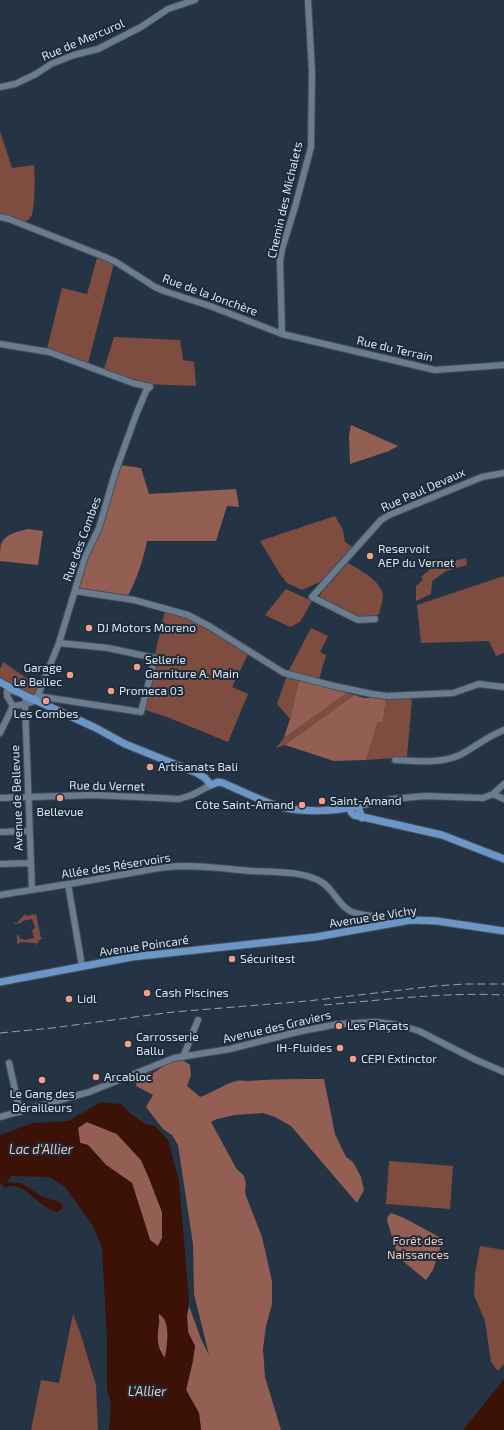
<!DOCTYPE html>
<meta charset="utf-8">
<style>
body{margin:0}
canvas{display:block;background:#253444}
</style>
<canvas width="504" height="1430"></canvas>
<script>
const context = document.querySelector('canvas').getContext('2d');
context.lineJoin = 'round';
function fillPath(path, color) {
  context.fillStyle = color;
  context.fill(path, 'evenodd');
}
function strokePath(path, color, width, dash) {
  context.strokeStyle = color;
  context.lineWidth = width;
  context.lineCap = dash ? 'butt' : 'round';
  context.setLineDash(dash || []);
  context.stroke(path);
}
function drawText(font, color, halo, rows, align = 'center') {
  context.font = font + ' "Exo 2",sans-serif';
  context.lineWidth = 4;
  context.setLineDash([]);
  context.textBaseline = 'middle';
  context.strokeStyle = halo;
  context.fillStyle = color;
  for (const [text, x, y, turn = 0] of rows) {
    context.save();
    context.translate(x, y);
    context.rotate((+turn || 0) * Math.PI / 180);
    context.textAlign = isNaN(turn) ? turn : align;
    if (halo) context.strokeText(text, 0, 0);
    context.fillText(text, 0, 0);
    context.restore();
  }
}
fillPath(new Path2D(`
 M 0,131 L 12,168 L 34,165 C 35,172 35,207 32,214 C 31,218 27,221 23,222 L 0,215 Z
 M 97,258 L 114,263 L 88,363 L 47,349 L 62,288 L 87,294 Z
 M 114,337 L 180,340 L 183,360 L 194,362 L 196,386 L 146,384 L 104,369 Z
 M 335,516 L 343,530 L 345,542 L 353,547 L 322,581 L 302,590 L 287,583 L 280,574 L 260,541 Z
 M 466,558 L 467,565 L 446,571 L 432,581 L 431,594 L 416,601 L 416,586 L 423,580 L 421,577 L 435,565 Z
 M 348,563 C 360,570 380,580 383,595 C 383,601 380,609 379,614 L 367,617 L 354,617 L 319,598 L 322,592 Z
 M 504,576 L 504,653 L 496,656 L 489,641 L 421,643 L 417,605 Z
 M 286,589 L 312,601 L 300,622 L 290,627 L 265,615 Z
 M 165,611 L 188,617 L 248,654 L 232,687 L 248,694 L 228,742 L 167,717 L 145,710 L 156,667 L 158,666 L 162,666 L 164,660 L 163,657 L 155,654 Z
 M 311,628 L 328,636 L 320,652 L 326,655 L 319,680 L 300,675 L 290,719 L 277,704 L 288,672 Z
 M 3,662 L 38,686 L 34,695 L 0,679 L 0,669 Z
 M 347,693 L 354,695 L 285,745 L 276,748 L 284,738 Z
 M 386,698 L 412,699 L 407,757 L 366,760 L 378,722 L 383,722 Z
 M 25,914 L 26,916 L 36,914 L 41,938 L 44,937 L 39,940 L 36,946 L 36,943 L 19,942 L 19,945 L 17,943 L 17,936 L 16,936 L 19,935 L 20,939 L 23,939 L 24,940 L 34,938 L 32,930 L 35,928 L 32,919 L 22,921 L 22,923 L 14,924 L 15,922 L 17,923 Z
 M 389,1161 L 453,1166 L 450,1209 L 386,1204 Z
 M 480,1246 L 504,1250 L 504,1364 L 498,1371 L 491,1362 L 485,1321 L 474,1295 L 475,1274 Z
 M 73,1314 L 80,1332 L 96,1385 L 98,1430 L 31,1430 L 41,1380 L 59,1383 Z`), '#7e4d40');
fillPath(new Path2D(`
 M 351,425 L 398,446 L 389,451 L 350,464 L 349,436 Z
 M 120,465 L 141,468 L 149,494 L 236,489 L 239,507 L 227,506 L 216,541 L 147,541 C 143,561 137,578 128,596 L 78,588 L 86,559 Z
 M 29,529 L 43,531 L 38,565 L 0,561 C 0,556 0,549 1,544 C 6,533 19,531 29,529 Z
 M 299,680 L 347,693 L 284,738 L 290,719 Z
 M 354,695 L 364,698 L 386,698 L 383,722 L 378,722 L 366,760 L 334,761 L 285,745 Z
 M 175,1061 L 184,1061 L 190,1065 L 191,1075 L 187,1086 L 200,1097 C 213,1093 225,1083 237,1081 C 241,1080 245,1081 249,1081 C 274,1079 299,1079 324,1079 L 335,1134 L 346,1157 L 353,1162 L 361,1177 L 364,1190 L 357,1203 L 291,1126 L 275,1117 L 263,1113 L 235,1115 L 217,1119 L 211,1122 L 236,1168 L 244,1176 L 246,1184 L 245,1190 L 246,1196 L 262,1237 L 272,1281 L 272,1304 L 266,1326 L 263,1349 L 265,1377 L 281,1430 L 201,1430 L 199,1413 L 186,1390 L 195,1346 L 188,1332 L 187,1316 L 189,1306 L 201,1339 L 209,1355 L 194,1294 L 193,1244 L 178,1145 L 172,1135 L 163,1129 L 146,1107 L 153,1095 L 136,1086 L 137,1077 L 149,1072 L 152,1074 L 165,1065 Z
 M 87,1122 L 117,1134 L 141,1160 L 149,1178 L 162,1212 L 162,1238 L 158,1247 L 150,1240 L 132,1183 L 106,1165 L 88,1145 L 80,1143 L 78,1127 Z
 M 391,1213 L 404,1218 L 443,1239 L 433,1270 L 426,1280 L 398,1257 L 387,1220 L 388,1216 Z
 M 159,1314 C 172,1321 167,1347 165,1359 L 159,1349 L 157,1334 Z`), '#935f52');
fillPath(new Path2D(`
 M 101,1102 L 121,1104 L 130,1113 L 145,1124 L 155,1126 L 168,1140 L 179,1181 L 189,1301 L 187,1316 L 188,1332 L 195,1346 L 193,1361 L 186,1390 L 199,1413 L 201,1430 L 109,1430 L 111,1404 L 107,1388 L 107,1340 L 102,1248 L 93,1226 L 66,1188 L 49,1177 L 12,1176 L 6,1182 L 21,1183 L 43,1197 L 59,1202 L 62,1205 L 63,1208 L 58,1212 C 40,1209 31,1188 12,1186 C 9,1186 6,1187 3,1188 L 4,1183 L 0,1185 L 0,1135 L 33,1123 L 68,1121 ZM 87,1122 L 117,1134 L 141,1160 L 149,1178 L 162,1212 L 162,1238 L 158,1246 L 150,1240 L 132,1183 L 106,1165 L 88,1145 L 80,1143 L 78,1128 ZM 159,1314 C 172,1320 167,1347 165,1358 C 156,1346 157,1337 159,1324 C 160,1320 158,1317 159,1314 Z
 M 504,1379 L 504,1430 L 463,1430 Z`), '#3c1106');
const minor = new Path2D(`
 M 0,87 L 15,84 L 36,74 L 51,64 L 74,55 L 98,49 L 141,27 L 168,9 L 195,0
 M 0,217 L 9,219 L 105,257 L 116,262 L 155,287 L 164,291 L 210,306 L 282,334 L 435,370 L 504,365
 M 282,334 L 280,261 L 282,249 L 295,207 L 311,147 L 312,72 L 308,0
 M 0,344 L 49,352 L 133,383 L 150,387 L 146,391 L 136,415 L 115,473 L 99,528 L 85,557 L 59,643 L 36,700 C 28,704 22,705 13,706 L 7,696 L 7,691 L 10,690 L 24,695 L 27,703
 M 75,591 L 134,600 L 188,615 L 209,626 L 284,673 L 334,686 L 372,694 L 387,696 L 453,693 L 479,684 L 504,687
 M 375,619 L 358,620 L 312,597 L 381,520 L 389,515 L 482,477 L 504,473
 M 37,696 L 141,712 L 155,658 L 108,648 L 59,643
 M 25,705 L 32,890
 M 0,733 L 13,706
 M 395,760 C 417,761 440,764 460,755 C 475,747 488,736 504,730
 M 493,794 L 504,799
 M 0,798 L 94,795 L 179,799 L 192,795 L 211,785
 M 358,806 L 393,799 L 425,796 L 483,798 L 493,794 L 504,784
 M 0,832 L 29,831
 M 0,864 L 31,863
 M 68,884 L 82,966
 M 0,895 C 36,889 72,884 108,877 C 128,874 148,869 168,867 C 195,864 225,869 252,871 C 274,872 298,871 318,880 C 333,887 337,904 350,911 C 360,917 378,912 382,925
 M 183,1057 L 198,1020
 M 9,1063 L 20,1112
 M 0,1117 L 89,1092 L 174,1058 L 230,1049 L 297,1032 L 338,1024 L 376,1022 L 399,1025 L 419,1031 L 474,1059 L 504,1072`);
const major = new Path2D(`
 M 0,682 L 24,695 L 96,728 L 125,744 L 197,773 L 205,778 L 211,785 L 218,782 L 223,783 C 242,791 262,802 282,807 C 305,813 335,811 358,806 L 362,818
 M 350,808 L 351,812 L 354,815 L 442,835 L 504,859
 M 0,982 L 132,957 L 316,937 L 411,920 L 437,921 L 504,931`);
strokePath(minor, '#434f5d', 8);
strokePath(major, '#434f5d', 9);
strokePath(minor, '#6b7c8f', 6);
strokePath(major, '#6b96c6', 7);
strokePath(new Path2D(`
 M 324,1005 C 384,1000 444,992 504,995
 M 0,1033 L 52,1028 L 173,1012 L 308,1001 L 435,986 L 465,984 L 504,984`), '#95a1ad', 1, [8, 4]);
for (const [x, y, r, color] of [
 [370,556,4,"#f49e88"],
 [89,628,4,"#f49e88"],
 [137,667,4,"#f49e88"],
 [70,675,4,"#f49e88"],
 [111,691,4,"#f49e88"],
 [46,701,4,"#f49e88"],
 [150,767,4,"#f49e88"],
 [60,798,4,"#f49e88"],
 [322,801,4,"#f49e88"],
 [302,805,4,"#f49e88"],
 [232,959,4,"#f49e88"],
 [147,993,4,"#f49e88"],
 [69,999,4,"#f49e88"],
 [339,1026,4,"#f49e88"],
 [128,1044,4,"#f49e88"],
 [340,1048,4,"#f49e88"],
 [353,1059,4,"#f49e88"],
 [96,1077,4,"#f49e88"],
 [42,1080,4,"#f49e88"]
]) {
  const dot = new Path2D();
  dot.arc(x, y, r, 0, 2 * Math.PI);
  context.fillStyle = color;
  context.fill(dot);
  strokePath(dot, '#1c2a3a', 1.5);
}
drawText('12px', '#d9e3ed', '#1c2a3a', [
 ["Rue de Mercurol",83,40,-23],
 ["Chemin des Michalets",285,200,-77],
 ["Rue de la Jonchère",210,295,20],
 ["Rue du Terrain",395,349,13],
 ["Rue Paul Devaux",423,490,-24],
 ["Rue des Combes",82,539,-70],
 ["Rue du Vernet",107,786,1],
 ["Avenue de Bellevue",17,798,-92],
 ["Allée des Réservoirs",116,866,-9],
 ["Avenue de Vichy",373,917,-9],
 ["Avenue Poincaré",144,946,-8],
 ["Avenue des Graviers",277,1027,-13]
]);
drawText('12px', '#d9e3ed', '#1c2a3a', [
 ["Reservoit",378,549],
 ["AEP du Vernet",378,563],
 ["DJ Motors Moreno",97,628],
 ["Sellerie",145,660],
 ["Garniture A. Main",145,674],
 ["Garage",62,668,"right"],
 ["Le Bellec",62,682,"right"],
 ["Promeca 03",119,691],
 ["Les Combes",46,714,"center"],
 ["Artisanats Bali",158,767],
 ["Saint-Amand",330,801],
 ["Côte Saint-Amand",294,805,"right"],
 ["Bellevue",60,812,"center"],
 ["Sécuritest",240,959],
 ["Cash Piscines",155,993],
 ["Lidl",77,999],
 ["Les Plaçats",347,1026],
 ["Carrosserie",136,1037],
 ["Ballu",136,1051],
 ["IH-Fluides",332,1048,"right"],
 ["CEPI Extinctor",361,1059],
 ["Arcabloc",104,1077],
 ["Le Gang des",42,1094,"center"],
 ["Dérailleurs",42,1108,"center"]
], 'left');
drawText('12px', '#fac8ba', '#1c2a3a', [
 ["Forêt des",418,1241],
 ["Naissances",418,1255]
]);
drawText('italic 13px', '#f7c4b7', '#1c2a3a', [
 ["Lac d'Allier",41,1150],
 ["L'Allier",147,1392]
]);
</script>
